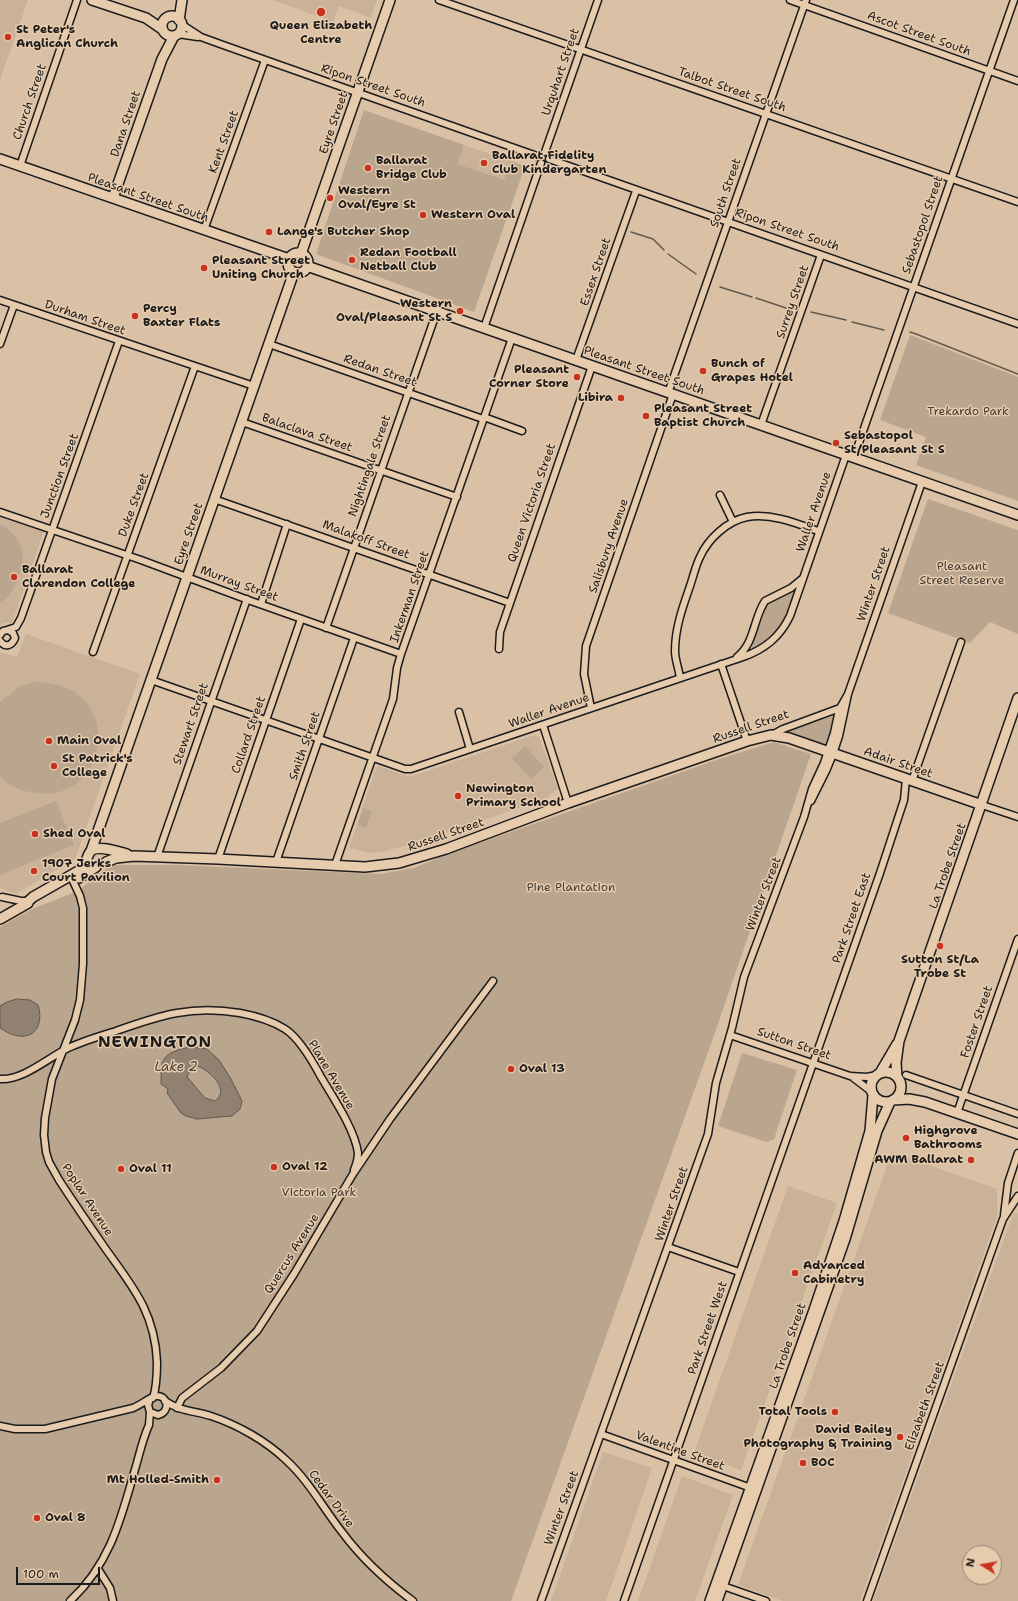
<!DOCTYPE html>
<style>
body{margin:0}
#map{position:relative;width:1018px;height:1601px;overflow:hidden;background:#dac0a4;font-family:"Shantell Sans",sans-serif}
canvas{display:block}
.north{position:absolute;left:962px;top:1545px;width:40px;height:40px;box-sizing:border-box;background:#e6cbad;border:1px solid #958573;border-radius:50%;rotate:281deg;font-size:11px;font-weight:700;line-height:16px;text-align:center;color:#1c1c1c}
.north::after{content:'';display:block;margin:auto;width:14px;height:18px;background:#c8321e;clip-path:polygon(50% 0,100% 100%,50% 72%,0 100%)}
.scale{position:absolute;left:16px;top:1567px;width:84px;height:18px;box-sizing:border-box;border:2px solid #1c1c1c;border-top:0;padding-left:5px;font-size:12px;line-height:14px;white-space:nowrap;color:#1c1c1c;-webkit-text-stroke:3px #e6cbad;paint-order:stroke}
</style>
<div id="map">
<canvas width="1018" height="1601"></canvas>
<div class="north">N</div>
<div class="scale">100 m</div>
</div>
<script>
const context = document.querySelector('canvas').getContext('2d');
context.lineJoin = 'round';
function fillPath(path, color) {
  context.fillStyle = color;
  context.fill(path, 'evenodd');
}
function strokePath(path, color, width, dash) {
  context.strokeStyle = color;
  context.lineWidth = width;
  context.lineCap = dash ? 'butt' : 'round';
  context.setLineDash(dash || []);
  context.stroke(path);
}
function drawText(font, color, halo, rows, align = 'center') {
  context.font = font + ' "Shantell Sans",sans-serif';
  context.lineWidth = 3;
  context.setLineDash([]);
  context.textBaseline = 'middle';
  context.strokeStyle = halo;
  context.fillStyle = color;
  for (const [text, x, y, turn = 0] of rows) {
    context.save();
    context.translate(x, y);
    context.rotate((+turn || 0) * Math.PI / 180);
    context.textAlign = isNaN(turn) ? turn : align;
    if (halo) context.strokeText(text, 0, 0);
    context.fillText(text, 0, 0);
    context.restore();
  }
}
fillPath(new Path2D(`
 M 0,0 L 28,0 L 0,80 Z
 M 273,0 L 377,0 L 371,18 L 339,6 L 333,22 Z
 M 464,145 L 511,161 L 504,181 L 457,164 Z
 M 0,515 L 44,531 L 12,623 L 5,623 L 0,625 Z
 M 26,634 L 140,674 L 75,859 L 16,894 L 0,888 L 0,652 L 17,657 Z
 M 535,735 L 539,737 L 558,789 L 545,799 L 414,844 L 384,851 L 371,853 L 349,848 L 376,768 L 379,766 L 409,777 Z
 M 892,1152 L 997,1189 L 997,1217 L 860,1601 L 783,1601 L 738,1585 Z
 M 788,1186 L 837,1203 L 741,1470 L 694,1453 Z
 M 1018,1213 L 1018,1601 L 873,1601 L 1013,1214 ZM 970,1553 L 994,1553 L 994,1577 L 970,1577 Z
 M 603,1452 L 652,1468 L 606,1601 L 551,1601 Z
 M 682,1476 L 733,1495 L 695,1601 L 638,1601 Z`), '#cab299');
fillPath(new Path2D(`
 M 364,110 L 464,145 L 457,164 L 504,180 L 511,161 L 525,166 L 474,312 L 316,254 Z
 M 910,335 L 1018,377 L 1018,501 L 916,465 L 926,437 L 880,420 Z
 M 928,499 L 1018,530 L 1018,634 L 990,622 L 970,643 L 888,613 Z
 M 0,524 C 9,529 20,539 22,550 C 26,565 14,597 0,602 Z
 M 793,591 L 794,595 C 785,621 778,637 753,650 L 751,649 L 767,604 Z
 M 35,682 C 128,682 111,805 35,793 C 21,791 9,786 0,776 L 0,702 L 22,685 Z
 M 833,716 L 835,717 L 832,732 L 826,745 L 820,745 L 785,732 Z
 M 774,742 L 811,754 L 712,1041 L 511,1601 L 0,1601 L 0,927 L 32,909 L 78,891 L 110,865 L 175,865 L 380,874 L 414,868 L 448,854 L 719,759 Z
 M 525,746 L 544,767 L 531,779 L 512,758 Z
 M 56,801 L 74,845 L 0,875 L 0,823 Z
 M 363,808 L 372,811 L 366,828 L 358,825 Z
 M 742,1053 L 797,1070 L 774,1139 L 767,1142 L 718,1126 Z`), '#baa58e');
const water = new Path2D(`
 M 17,999 L 30,1000 L 38,1005 C 44,1024 35,1041 14,1035 C 9,1034 4,1030 0,1028 L 0,1006 L 7,1002 Z
 M 191,1047 L 207,1049 L 219,1060 L 231,1079 L 242,1101 L 240,1109 L 232,1116 L 197,1119 L 186,1116 L 181,1113 L 167,1093 L 168,1089 L 161,1084 C 161,1078 161,1070 162,1064 C 165,1052 180,1049 191,1047 ZM 198,1066 C 210,1071 231,1090 215,1101 L 205,1098 L 187,1077 L 189,1073 Z`);
fillPath(water, '#918171');
strokePath(water, '#62594f', 1);
strokePath(new Path2D(`
 M 631,232 L 653,239 L 664,250
 M 668,254 L 696,274
 M 720,287 L 752,297
 M 756,298 L 792,310
 M 811,312 L 846,320
 M 852,322 L 884,330
 M 910,332 L 916,334 L 1018,374`), '#62594f', 1.5);
const street = new Path2D(`
 M 439,0 L 1018,202
 M 790,0 L 1018,81
 M 181,24 L 201,37 L 223,45 L 537,156
 M 178,34 L 198,37
 M 545,152 L 598,0
 M 549,159 L 1018,324
 M 20,166 L 77,0
 M 204,230 L 265,60
 M 0,300 L 254,386
 M 484,328 L 541,163
 M 0,344 L 14,305
 M 269,344 L 483,419
 M 576,360 L 636,191
 M 668,393 L 806,0
 M 484,417 L 522,431
 M 242,422 L 457,497
 M 761,425 L 821,255
 M 854,457 L 1014,0
 M 720,495 L 733,522
 M 214,499 L 510,603
 M 0,512 L 141,560 L 251,601 L 401,654
 M 261,604 L 287,524
 M 326,628 L 437,311
 M 7,630 L 16,627 L 21,618 L 119,341
 M 0,635 L 3,631 L 8,630 L 13,633 L 15,638 C 12,646 5,648 0,641
 M 499,649 L 500,632 L 592,366
 M 93,652 L 195,366
 M 737,657 C 755,643 753,619 765,601 L 791,588 L 802,579
 M 721,664 L 747,741
 M 680,678 C 679,669 675,660 675,651 C 675,629 682,609 689,589 C 693,578 695,567 700,557 C 708,539 727,521 747,517 C 772,513 796,523 818,531
 M 151,680 L 405,769 L 411,769 L 743,657 C 765,649 780,637 790,616 L 846,455
 M 591,708 L 584,674 L 586,646 L 673,394
 M 459,712 L 470,749
 M 543,725 L 568,803
 M 772,735 L 783,729 L 840,708
 M 912,781 L 961,642
 M 811,801 L 826,771 L 833,754 L 839,736 L 848,694 L 922,482
 M 982,805 L 1018,817
 M 157,857 L 247,599
 M 218,859 L 301,619
 M 276,862 L 354,638
 M 335,865 L 393,699 L 397,668 L 401,654 L 512,338
 M 73,881 L 80,896 L 83,908 L 83,964 L 80,1000 L 75,1020 L 52,1079 L 45,1118 L 44,1135 L 46,1152 L 49,1162 L 59,1180 C 74,1203 89,1225 105,1248 C 132,1286 155,1312 157,1362 C 157,1374 157,1386 153,1398
 M 2,897 L 21,901 L 28,901
 M 730,1035 L 850,1076 L 867,1077 L 877,1075
 M 906,1075 L 1018,1114
 M 851,1076 L 872,1092
 M 0,1079 C 22,1081 48,1058 68,1048 C 83,1041 100,1036 116,1031 C 161,1015 192,1005 240,1013 C 256,1016 271,1020 285,1029 C 299,1038 313,1062 321,1077 C 333,1097 355,1130 358,1153 C 358,1158 356,1165 354,1170
 M 957,1113 L 1018,939
 M 1004,1215 L 1008,1183 L 1018,1153
 M 668,1247 L 739,1272
 M 165,1401 C 179,1411 195,1411 211,1416 C 238,1425 266,1441 286,1460 C 309,1481 323,1508 342,1532 C 362,1559 386,1581 413,1601
 M 177,1408 L 182,1398 L 221,1368 L 257,1331 L 294,1274 L 353,1174 L 390,1119 L 493,981
 M 0,1426 L 15,1429 L 45,1429 L 133,1408 C 140,1405 151,1397 156,1396 C 168,1395 171,1412 158,1415 L 150,1412 L 148,1405 L 150,1399
 M 601,1434 L 751,1488
 M 98,1569 L 110,1588 L 113,1601
 M 723,1586 L 766,1601
 M 70,1601 C 111,1563 121,1518 136,1466 C 140,1452 143,1438 149,1425 L 150,1412
 M 541,1601 L 708,1134 L 716,1083 L 732,1028 L 744,977 L 804,817 L 812,789 L 824,763 L 834,733 L 839,710 L 848,694
 M 624,1601 L 880,873 L 904,800 L 906,779
 M 867,1601 L 1003,1219 L 1018,1196`);
const secondary = new Path2D(`
 M 92,0 L 146,18 L 162,29
 M162 26a10 10 0 1 1 20 0a10 10 0 1 1-20 0Z
 M 179,20 L 182,0
 M 0,159 L 289,259
 M 113,198 L 162,59 L 174,36
 M288 263a10 10 0 1 1 20 0a10 10 0 1 1-20 0Z
 M 301,254 L 390,0
 M 307,266 L 1018,515
 M 91,851 L 294,272
 M 106,862 L 116,858 L 134,856 L 218,859 L 365,867 L 399,863 L 446,849 L 568,803 L 747,741 L 771,735 L 789,738 L 982,805
 M 79,878 L 96,867
 M 23,906 L 33,897 L 82,869 C 87,864 86,857 90,852 C 96,844 119,852 127,854
 M 0,919 L 28,903
 M871 1087a15 15 0 1 1 30 0a15 15 0 1 1-30 0Z
 M 880,1073 L 897,1044
 M 897,1077 L 896,1063 L 899,1041 L 1018,698
 M 893,1100 L 909,1099 L 925,1102 L 1018,1134
 M 710,1601 L 814,1310 L 844,1221 L 870,1131 L 873,1095
 M 717,1601 L 845,1239 L 877,1131 L 890,1102`);
strokePath(street, '#1c1c1c', 9);
strokePath(secondary, '#1c1c1c', 12);
strokePath(street, '#e6cbad', 6);
strokePath(secondary, '#e6cbad', 9);
for (const [x, y, r, color] of [
 [321,12,5,"#c8321e"],
 [8,37,4,"#c8321e"],
 [484,163,4,"#c8321e"],
 [368,168,4,"#c8321e"],
 [330,198,4,"#c8321e"],
 [423,215,4,"#c8321e"],
 [269,232,4,"#c8321e"],
 [352,260,4,"#c8321e"],
 [204,268,4,"#c8321e"],
 [460,311,4,"#c8321e"],
 [135,316,4,"#c8321e"],
 [703,371,4,"#c8321e"],
 [577,377,4,"#c8321e"],
 [621,398,4,"#c8321e"],
 [646,416,4,"#c8321e"],
 [836,443,4,"#c8321e"],
 [14,577,4,"#c8321e"],
 [49,741,4,"#c8321e"],
 [54,766,4,"#c8321e"],
 [458,796,4,"#c8321e"],
 [35,834,4,"#c8321e"],
 [34,871,4,"#c8321e"],
 [940,946,4,"#c8321e"],
 [511,1069,4,"#c8321e"],
 [906,1138,4,"#c8321e"],
 [971,1160,4,"#c8321e"],
 [274,1167,4,"#c8321e"],
 [121,1169,4,"#c8321e"],
 [795,1273,4,"#c8321e"],
 [835,1412,4,"#c8321e"],
 [900,1437,4,"#c8321e"],
 [803,1463,4,"#c8321e"],
 [217,1480,4,"#c8321e"],
 [37,1518,4,"#c8321e"]
]) {
  const dot = new Path2D();
  dot.arc(x, y, r, 0, 2 * Math.PI);
  context.fillStyle = color;
  context.fill(dot);
  strokePath(dot, '#e6cbad', 1.5);
}
drawText('bold 12px', '#1c1c1c', '#e6cbad', [
 ["Queen Elizabeth",321,26,"center"],
 ["Centre",321,40,"center"],
 ["St Peter's",16,30],
 ["Anglican Church",16,44],
 ["Ballarat Fidelity",492,156],
 ["Club Kindergarten",492,170],
 ["Ballarat",376,161],
 ["Bridge Club",376,175],
 ["Western",338,191],
 ["Oval/Eyre St",338,205],
 ["Western Oval",431,215],
 ["Lange's Butcher Shop",277,232],
 ["Redan Football",360,253],
 ["Netball Club",360,267],
 ["Pleasant Street",212,261],
 ["Uniting Church",212,275],
 ["Western",452,304,"right"],
 ["Oval/Pleasant St S",452,318,"right"],
 ["Percy",143,309],
 ["Baxter Flats",143,323],
 ["Bunch of",711,364],
 ["Grapes Hotel",711,378],
 ["Pleasant",569,370,"right"],
 ["Corner Store",569,384,"right"],
 ["Libira",613,398,"right"],
 ["Pleasant Street",654,409],
 ["Baptist Church",654,423],
 ["Sebastopol",844,436],
 ["St/Pleasant St S",844,450],
 ["Ballarat",22,570],
 ["Clarendon College",22,584],
 ["Main Oval",57,741],
 ["St Patrick's",62,759],
 ["College",62,773],
 ["Newington",466,789],
 ["Primary School",466,803],
 ["Shed Oval",43,834],
 ["1907 Jerks",42,864],
 ["Court Pavilion",42,878],
 ["Sutton St/La",940,960,"center"],
 ["Trobe St",940,974,"center"],
 ["Oval 13",519,1069],
 ["Highgrove",914,1131],
 ["Bathrooms",914,1145],
 ["AWM Ballarat",963,1160,"right"],
 ["Oval 12",282,1167],
 ["Oval 11",129,1169],
 ["Advanced",803,1266],
 ["Cabinetry",803,1280],
 ["Total Tools",827,1412,"right"],
 ["David Bailey",892,1430,"right"],
 ["Photography & Training",892,1444,"right"],
 ["BOC",811,1463],
 ["Mt Holled-Smith",209,1480,"right"],
 ["Oval 8",45,1518]
], 'left');
drawText('12px', '#1c1c1c', '#e6cbad', [
 ["Ascot Street South",919,34,20],
 ["Urquhart Street",561,72,-71],
 ["Ripon Street South",373,86,19],
 ["Talbot Street South",732,90,19],
 ["Church Street",30,102,-71],
 ["Eyre Street",334,123,-71],
 ["Dana Street",126,124,-71],
 ["Kent Street",224,142,-70],
 ["South Street",726,193,-71],
 ["Pleasant Street South",148,198,19],
 ["Sebastopol Street",923,225,-71],
 ["Ripon Street South",787,230,19],
 ["Essex Street",596,272,-71],
 ["Surrey Street",793,302,-71],
 ["Durham Street",85,318,19],
 ["Redan Street",380,371,19],
 ["Pleasant Street South",644,371,19],
 ["Balaclava Street",307,433,19],
 ["Nightingale Street",370,466,-71],
 ["Junction Street",60,476,-70],
 ["Queen Victoria Street",532,503,-71],
 ["Duke Street",134,505,-70],
 ["Waller Avenue",814,512,-71],
 ["Eyre Street",189,534,-71],
 ["Malakoff Street",366,540,20],
 ["Salisbury Avenue",609,546,-71],
 ["Murray Street",239,584,20],
 ["Winter Street",874,584,-71],
 ["Inkerman Street",410,597,-71],
 ["Waller Avenue",549,711,-19],
 ["Stewart Street",191,724,-71],
 ["Russell Street",751,727,-19],
 ["Collard Street",249,735,-71],
 ["Smith Street",305,746,-71],
 ["Adair Street",898,763,19],
 ["Russell Street",446,835,-19],
 ["La Trobe Street",948,866,-71],
 ["Winter Street",764,894,-69],
 ["Park Street East",852,918,-71],
 ["Foster Street",977,1022,-71],
 ["Sutton Street",794,1044,19],
 ["Plane Avenue",331,1075,59],
 ["Poplar Avenue",87,1200,57],
 ["Winter Street",672,1204,-71],
 ["Quercus Avenue",292,1254,-58],
 ["Park Street West",708,1328,-71],
 ["La Trobe Street",788,1346,-71],
 ["Elizabeth Street",925,1406,-70],
 ["Valentine Street",680,1451,20],
 ["Cedar Drive",331,1499,54],
 ["Winter Street",562,1508,-70]
]);
drawText('12px', '#443e38', '#e6cbad', [
 ["Trekardo Park",968,412],
 ["Pleasant",962,567],
 ["Street Reserve",962,581],
 ["Pine Plantation",571,888],
 ["Victoria Park",319,1193]
]);
drawText('italic 13px', '#453f3a', '#e6cbad', [
 ["Lake 2",176,1068]
]);
context.letterSpacing = '1px';
drawText('bold 16px', '#1c1c1c', '#e6cbad', [
 ["NEWINGTON",155,1043]
]);
context.letterSpacing = '0px';
</script>
